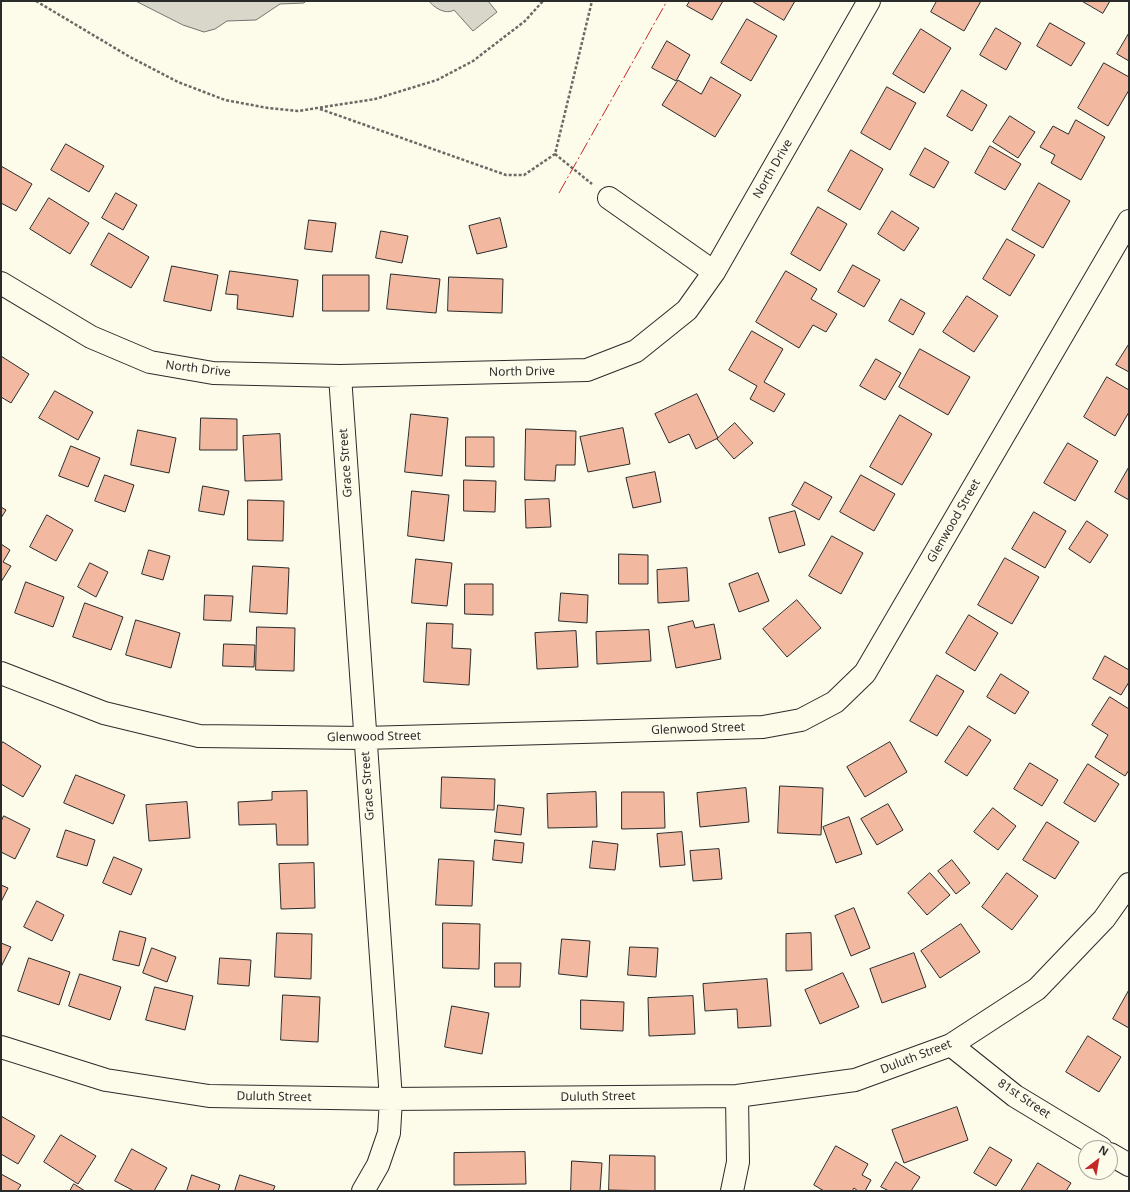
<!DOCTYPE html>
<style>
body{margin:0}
#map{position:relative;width:1130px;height:1192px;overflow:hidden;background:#fdfbea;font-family:"Noto Sans",sans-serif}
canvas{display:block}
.frame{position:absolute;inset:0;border:2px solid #2b2b2b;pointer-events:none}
.north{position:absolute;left:1078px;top:1140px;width:40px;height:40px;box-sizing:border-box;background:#fdfbea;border:1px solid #a9a89e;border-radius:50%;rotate:31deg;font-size:11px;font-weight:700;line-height:16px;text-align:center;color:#2b2b2b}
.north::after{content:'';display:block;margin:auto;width:14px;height:18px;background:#c62828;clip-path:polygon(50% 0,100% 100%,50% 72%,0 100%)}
</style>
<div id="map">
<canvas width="1130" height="1192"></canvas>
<div class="frame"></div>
<div class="north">N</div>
</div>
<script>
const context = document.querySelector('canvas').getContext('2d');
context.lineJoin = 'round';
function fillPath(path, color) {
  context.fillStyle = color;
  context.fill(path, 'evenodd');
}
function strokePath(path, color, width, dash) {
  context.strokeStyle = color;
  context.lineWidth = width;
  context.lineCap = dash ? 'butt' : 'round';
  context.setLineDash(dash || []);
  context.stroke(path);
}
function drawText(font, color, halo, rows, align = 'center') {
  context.font = font + ' "Noto Sans",sans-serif';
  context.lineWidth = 3;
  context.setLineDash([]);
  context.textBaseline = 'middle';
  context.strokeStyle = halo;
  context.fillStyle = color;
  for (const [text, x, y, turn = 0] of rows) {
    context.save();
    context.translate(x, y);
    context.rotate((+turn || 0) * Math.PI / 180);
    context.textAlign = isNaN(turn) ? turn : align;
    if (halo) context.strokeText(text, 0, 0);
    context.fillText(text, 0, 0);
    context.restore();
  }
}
const water = new Path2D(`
 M 136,1 L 306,1 L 304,3 L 280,4 L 256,20 L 227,21 L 215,29 L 204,32 L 183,25 Z
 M 429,1 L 488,1 L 497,12 L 473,31 L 454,10 C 446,15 434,8 429,1 Z`);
fillPath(water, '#d8d7c9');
strokePath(water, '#74746e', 1);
const building = new Path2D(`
 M 690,1 L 723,1 L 712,20 L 687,6 Z
 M 752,1 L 795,1 L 784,20 Z
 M 937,1 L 981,1 L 964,31 L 931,12 Z
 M 1082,1 L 1110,1 L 1103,13 Z
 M 747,19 L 777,36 L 751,81 L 721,63 Z
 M 1050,23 L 1085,43 L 1071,66 L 1037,46 Z
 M 996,28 L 1021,43 L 1006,70 L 980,55 Z
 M 921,29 L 951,48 L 924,93 L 893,74 Z
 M 1129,33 L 1129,61 L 1117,54 Z
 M 667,41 L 690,55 L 676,81 L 652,68 Z
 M 1104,63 L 1129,77 L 1129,90 L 1108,126 L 1078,108 Z
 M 711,77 L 741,95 L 715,137 L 662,105 L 678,80 L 701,94 Z
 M 887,87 L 916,103 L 890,150 L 861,133 Z
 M 962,90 L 987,105 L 972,131 L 947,116 Z
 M 1010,116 L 1035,132 L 1018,158 L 993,142 Z
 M 1076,120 L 1105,137 L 1081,180 L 1051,163 L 1055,155 L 1040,147 L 1053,126 L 1068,134 Z
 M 66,144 L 104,166 L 89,192 L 51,170 Z
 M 990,146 L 1021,164 L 1005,190 L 975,173 Z
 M 925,148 L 949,162 L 934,188 L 910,175 Z
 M 851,150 L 883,169 L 860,210 L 828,191 Z
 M 1,166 L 32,184 L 16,211 L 1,203 Z
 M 1039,183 L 1070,201 L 1043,248 L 1012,230 Z
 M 116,193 L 137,205 L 123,230 L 102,218 Z
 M 49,198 L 89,223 L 70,254 L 30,229 Z
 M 818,207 L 847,224 L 820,271 L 791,254 Z
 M 892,211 L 919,228 L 904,251 L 878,234 Z
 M 500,218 L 507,247 L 477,254 L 469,226 Z
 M 309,220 L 336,223 L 332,252 L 305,249 Z
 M 381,231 L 408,236 L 402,263 L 376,258 Z
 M 109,233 L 149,257 L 131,288 L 91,265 Z
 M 1007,239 L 1035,255 L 1010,296 L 983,279 Z
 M 853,265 L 880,280 L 864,307 L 838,292 Z
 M 172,266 L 218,275 L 211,311 L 164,301 Z
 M 230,271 L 298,280 L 293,317 L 237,309 L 238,295 L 226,294 Z
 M 786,271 L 817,289 L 811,299 L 837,314 L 826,332 L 813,325 L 799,348 L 756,322 Z
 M 391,274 L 440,279 L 436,313 L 387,309 Z
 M 323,275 L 369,275 L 369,311 L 323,311 Z
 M 449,277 L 503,279 L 502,313 L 448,311 Z
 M 967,296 L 998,316 L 974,352 L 943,332 Z
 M 901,299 L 925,313 L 913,335 L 889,321 Z
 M 752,331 L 783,349 L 764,382 L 785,394 L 774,412 L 750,399 L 757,386 L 729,370 Z
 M 1129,344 L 1129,372 L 1116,365 Z
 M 920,349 L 970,377 L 948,415 L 899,387 Z
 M 1,356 L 29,374 L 11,403 L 1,397 Z
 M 876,359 L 901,373 L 885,400 L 860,386 Z
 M 1107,377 L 1129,390 L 1129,412 L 1115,436 L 1084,417 Z
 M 55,391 L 93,412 L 78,440 L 39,418 Z
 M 697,394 L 718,438 L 696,449 L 689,434 L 669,443 L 655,414 Z
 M 411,414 L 448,418 L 442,476 L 405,472 Z
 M 900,415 L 932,434 L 902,485 L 870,467 Z
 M 201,418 L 237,419 L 237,450 L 200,450 Z
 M 735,423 L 753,443 L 734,459 L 717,439 Z
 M 623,428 L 630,464 L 588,472 L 580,437 Z
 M 526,429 L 576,431 L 575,465 L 556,465 L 555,481 L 525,480 Z
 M 138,430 L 176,438 L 169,473 L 131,465 Z
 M 280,434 L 282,480 L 245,481 L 243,436 Z
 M 466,437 L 494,437 L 494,467 L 466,466 Z
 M 1068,443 L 1098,461 L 1075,501 L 1044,483 Z
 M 71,446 L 100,458 L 88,487 L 59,476 Z
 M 1129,467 L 1129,500 L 1115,492 Z
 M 655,472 L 661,502 L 633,508 L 626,478 Z
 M 105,475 L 134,485 L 125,512 L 95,501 Z
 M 861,475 L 895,494 L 874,531 L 840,512 Z
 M 464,480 L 496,481 L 495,512 L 464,511 Z
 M 805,482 L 832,497 L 819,520 L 792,505 Z
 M 203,486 L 229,491 L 224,515 L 199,511 Z
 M 412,491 L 449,495 L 444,541 L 408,536 Z
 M 549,499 L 551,527 L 526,528 L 525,500 Z
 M 248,500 L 284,501 L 283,541 L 248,540 Z
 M 1,507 L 6,510 L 1,518 Z
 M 795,511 L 805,545 L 779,553 L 769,518 Z
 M 1034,512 L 1066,531 L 1045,568 L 1012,549 Z
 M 47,515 L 73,530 L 56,561 L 30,547 Z
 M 1087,521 L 1108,535 L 1090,563 L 1069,549 Z
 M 832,536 L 863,553 L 841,594 L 809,576 Z
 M 1,544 L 10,550 L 3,562 L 11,566 L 1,582 Z
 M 149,550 L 170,556 L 163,580 L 142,574 Z
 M 619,554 L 648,555 L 648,584 L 619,584 Z
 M 1005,558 L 1039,577 L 1012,624 L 978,605 Z
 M 416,559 L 452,563 L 447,606 L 412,603 Z
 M 90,563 L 108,572 L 96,597 L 78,587 Z
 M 253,566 L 289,568 L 287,614 L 250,612 Z
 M 687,568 L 689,601 L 658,603 L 657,570 Z
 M 758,573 L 769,601 L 739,612 L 729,584 Z
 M 26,582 L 64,597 L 53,627 L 15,613 Z
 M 465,584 L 493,584 L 493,615 L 465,614 Z
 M 561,593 L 588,595 L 587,623 L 559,621 Z
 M 205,595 L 233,596 L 231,621 L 204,620 Z
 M 797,600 L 821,628 L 787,657 L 763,629 Z
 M 85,603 L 123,617 L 111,650 L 73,637 Z
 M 969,615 L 998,633 L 975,671 L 946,653 Z
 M 136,620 L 180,633 L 171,668 L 126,655 Z
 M 693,621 L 695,628 L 714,624 L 721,659 L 676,668 L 668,627 Z
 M 427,623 L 453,624 L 452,648 L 471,649 L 469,685 L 424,682 Z
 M 257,627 L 295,628 L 294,671 L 256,670 Z
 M 649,630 L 651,661 L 597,664 L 596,632 Z
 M 576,631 L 578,667 L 537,669 L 535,633 Z
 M 224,644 L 255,645 L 254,667 L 223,666 Z
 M 1105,656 L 1129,670 L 1129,682 L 1121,695 L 1093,679 Z
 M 1001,674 L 1029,692 L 1015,714 L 987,697 Z
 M 937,675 L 964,691 L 937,736 L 910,721 Z
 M 1110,697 L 1129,709 L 1129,770 L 1125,776 L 1095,757 L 1108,735 L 1092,725 Z
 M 969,726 L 991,740 L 967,776 L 945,762 Z
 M 3,742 L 41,766 L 23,797 L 1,784 L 1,745 Z
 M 890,742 L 907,772 L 865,797 L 847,767 Z
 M 1030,763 L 1058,780 L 1042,806 L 1014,789 Z
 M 1088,764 L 1119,784 L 1095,822 L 1064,803 Z
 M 76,775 L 125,795 L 113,824 L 64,803 Z
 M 442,777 L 495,779 L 494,810 L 441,808 Z
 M 780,786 L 823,788 L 821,835 L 778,833 Z
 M 746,788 L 749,822 L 700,827 L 697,793 Z
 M 307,791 L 308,845 L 277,845 L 276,824 L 239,825 L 238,802 L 272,800 L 272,792 Z
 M 596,792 L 597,827 L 548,828 L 547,794 Z
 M 622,792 L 664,792 L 665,828 L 622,829 Z
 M 187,802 L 190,838 L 149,841 L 146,805 Z
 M 888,804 L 903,830 L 877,845 L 861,819 Z
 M 498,805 L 524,808 L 521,835 L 495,832 Z
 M 993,808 L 1016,826 L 998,850 L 974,832 Z
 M 4,816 L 30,829 L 15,859 L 1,852 L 1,822 Z
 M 849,817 L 862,854 L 836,863 L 823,827 Z
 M 1047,822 L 1079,842 L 1055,879 L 1023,860 Z
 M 66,830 L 95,840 L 87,866 L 57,857 Z
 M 682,832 L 685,865 L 660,867 L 657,834 Z
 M 495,840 L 524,843 L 522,863 L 493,860 Z
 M 593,841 L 618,844 L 615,870 L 590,868 Z
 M 719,849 L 722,879 L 693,881 L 690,851 Z
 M 114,857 L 142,869 L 131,895 L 103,883 Z
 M 439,859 L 474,861 L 472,906 L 436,905 Z
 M 952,860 L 970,883 L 956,894 L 938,871 Z
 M 314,863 L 315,908 L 281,909 L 279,864 Z
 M 930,873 L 950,895 L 927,915 L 908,893 Z
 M 1007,873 L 1038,896 L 1012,930 L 982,907 Z
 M 1,885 L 8,888 L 1,902 Z
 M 37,901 L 64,915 L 52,941 L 24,927 Z
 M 854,908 L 870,948 L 851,956 L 835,916 Z
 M 443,923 L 480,924 L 479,969 L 443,968 Z
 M 961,924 L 980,952 L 940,978 L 921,951 Z
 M 120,931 L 146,938 L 139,966 L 113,960 Z
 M 277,933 L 312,934 L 311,979 L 275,977 Z
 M 811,933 L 812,970 L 786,971 L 786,934 Z
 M 562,939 L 590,941 L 587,977 L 559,974 Z
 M 1,943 L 11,947 L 1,967 Z
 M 630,947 L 658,948 L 656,977 L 628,975 Z
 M 152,948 L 176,957 L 167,982 L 143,973 Z
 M 914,953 L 926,987 L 882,1003 L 870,969 Z
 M 29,958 L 70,972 L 59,1005 L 18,991 Z
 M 220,958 L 251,960 L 249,986 L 218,984 Z
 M 495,963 L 521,963 L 520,987 L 495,987 Z
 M 843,973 L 859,1007 L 820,1024 L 805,990 Z
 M 80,974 L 121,987 L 110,1020 L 69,1006 Z
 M 767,979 L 771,1026 L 738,1028 L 737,1009 L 705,1011 L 703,984 Z
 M 155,987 L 193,996 L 185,1030 L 146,1020 Z
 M 1129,990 L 1129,1028 L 1113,1019 Z
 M 283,995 L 320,997 L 318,1042 L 281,1040 Z
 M 693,996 L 695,1034 L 649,1036 L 648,998 Z
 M 581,1000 L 624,1002 L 623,1031 L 581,1029 Z
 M 452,1006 L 489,1013 L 482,1054 L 445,1047 Z
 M 1088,1036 L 1121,1057 L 1099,1092 L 1066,1072 Z
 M 957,1107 L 968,1140 L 904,1163 L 892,1130 Z
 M 1,1116 L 35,1136 L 18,1164 L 1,1154 Z
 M 61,1135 L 96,1156 L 78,1184 L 44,1162 Z
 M 836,1146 L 868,1164 L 862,1175 L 871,1180 L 865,1191 L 858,1191 L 854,1188 L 852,1191 L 824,1191 L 814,1185 Z
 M 990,1147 L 1012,1160 L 996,1186 L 974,1173 Z
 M 132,1149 L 167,1168 L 154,1191 L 134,1191 L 115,1181 Z
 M 525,1152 L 526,1184 L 454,1185 L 454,1153 Z
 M 610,1155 L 655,1156 L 655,1191 L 609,1190 Z
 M 572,1161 L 602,1163 L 600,1191 L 571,1191 Z
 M 896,1162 L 920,1177 L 911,1191 L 889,1191 L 881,1187 Z
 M 1038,1163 L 1071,1183 L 1066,1191 L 1021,1191 Z
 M 1,1174 L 21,1185 L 17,1191 L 1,1191 Z
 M 192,1175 L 220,1185 L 218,1191 L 187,1191 Z
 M 240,1175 L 275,1186 L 273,1191 L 235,1191 Z
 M 74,1184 L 85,1191 L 70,1191 Z`);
fillPath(building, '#f2b8a0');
strokePath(building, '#2b2b2b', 1);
const minor = new Path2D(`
 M 609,198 L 714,272
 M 1,283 L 91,337 L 150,362 L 213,373 L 340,376 L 587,370 L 636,351 L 687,310 L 714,272 L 869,1
 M 340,376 L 391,1099 L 389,1133 L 378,1165 L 363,1191
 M 1,673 L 104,713 L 199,736 L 364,738 L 763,727 L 801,720 L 835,702 L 865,673 L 1129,221
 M 951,1045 L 1015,1096 L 1101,1148
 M 1,1047 L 106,1080 L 209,1096 L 391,1099 L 737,1096 L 855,1080 L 951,1045 L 1037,989 L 1104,919 L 1129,884
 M 1110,1154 L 1129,1165
 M 732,1191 L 738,1162 L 737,1096`);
strokePath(minor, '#2b2b2b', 24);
strokePath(new Path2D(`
 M 36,1 L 130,57 L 178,82 L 225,100 L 268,108 L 298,111 L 375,99 L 437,80 L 473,61 L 525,21 L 543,1
 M 320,109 L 506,175 L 524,175 L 555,154 L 592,1
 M 555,154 L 592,184`), '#6a6964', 2.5, [3, 2]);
strokePath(minor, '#fdfbea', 22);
strokePath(new Path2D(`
 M 559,193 L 667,1`), '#c62828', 1, [14, 3, 2, 3]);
drawText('12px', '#2b2b2b', '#fdfbea', [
 ["North Drive",773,169,-60],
 ["North Drive",198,369,7],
 ["North Drive",522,372,-1],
 ["Grace Street",346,463,-94],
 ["Glenwood Street",954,521,-60],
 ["Glenwood Street",698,729,-2],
 ["Glenwood Street",374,737,-1],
 ["Grace Street",368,786,-94],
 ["Duluth Street",916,1057,-21],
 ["Duluth Street",274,1097,1],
 ["Duluth Street",598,1097,-1],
 ["81st Street",1024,1099,34]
]);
</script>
